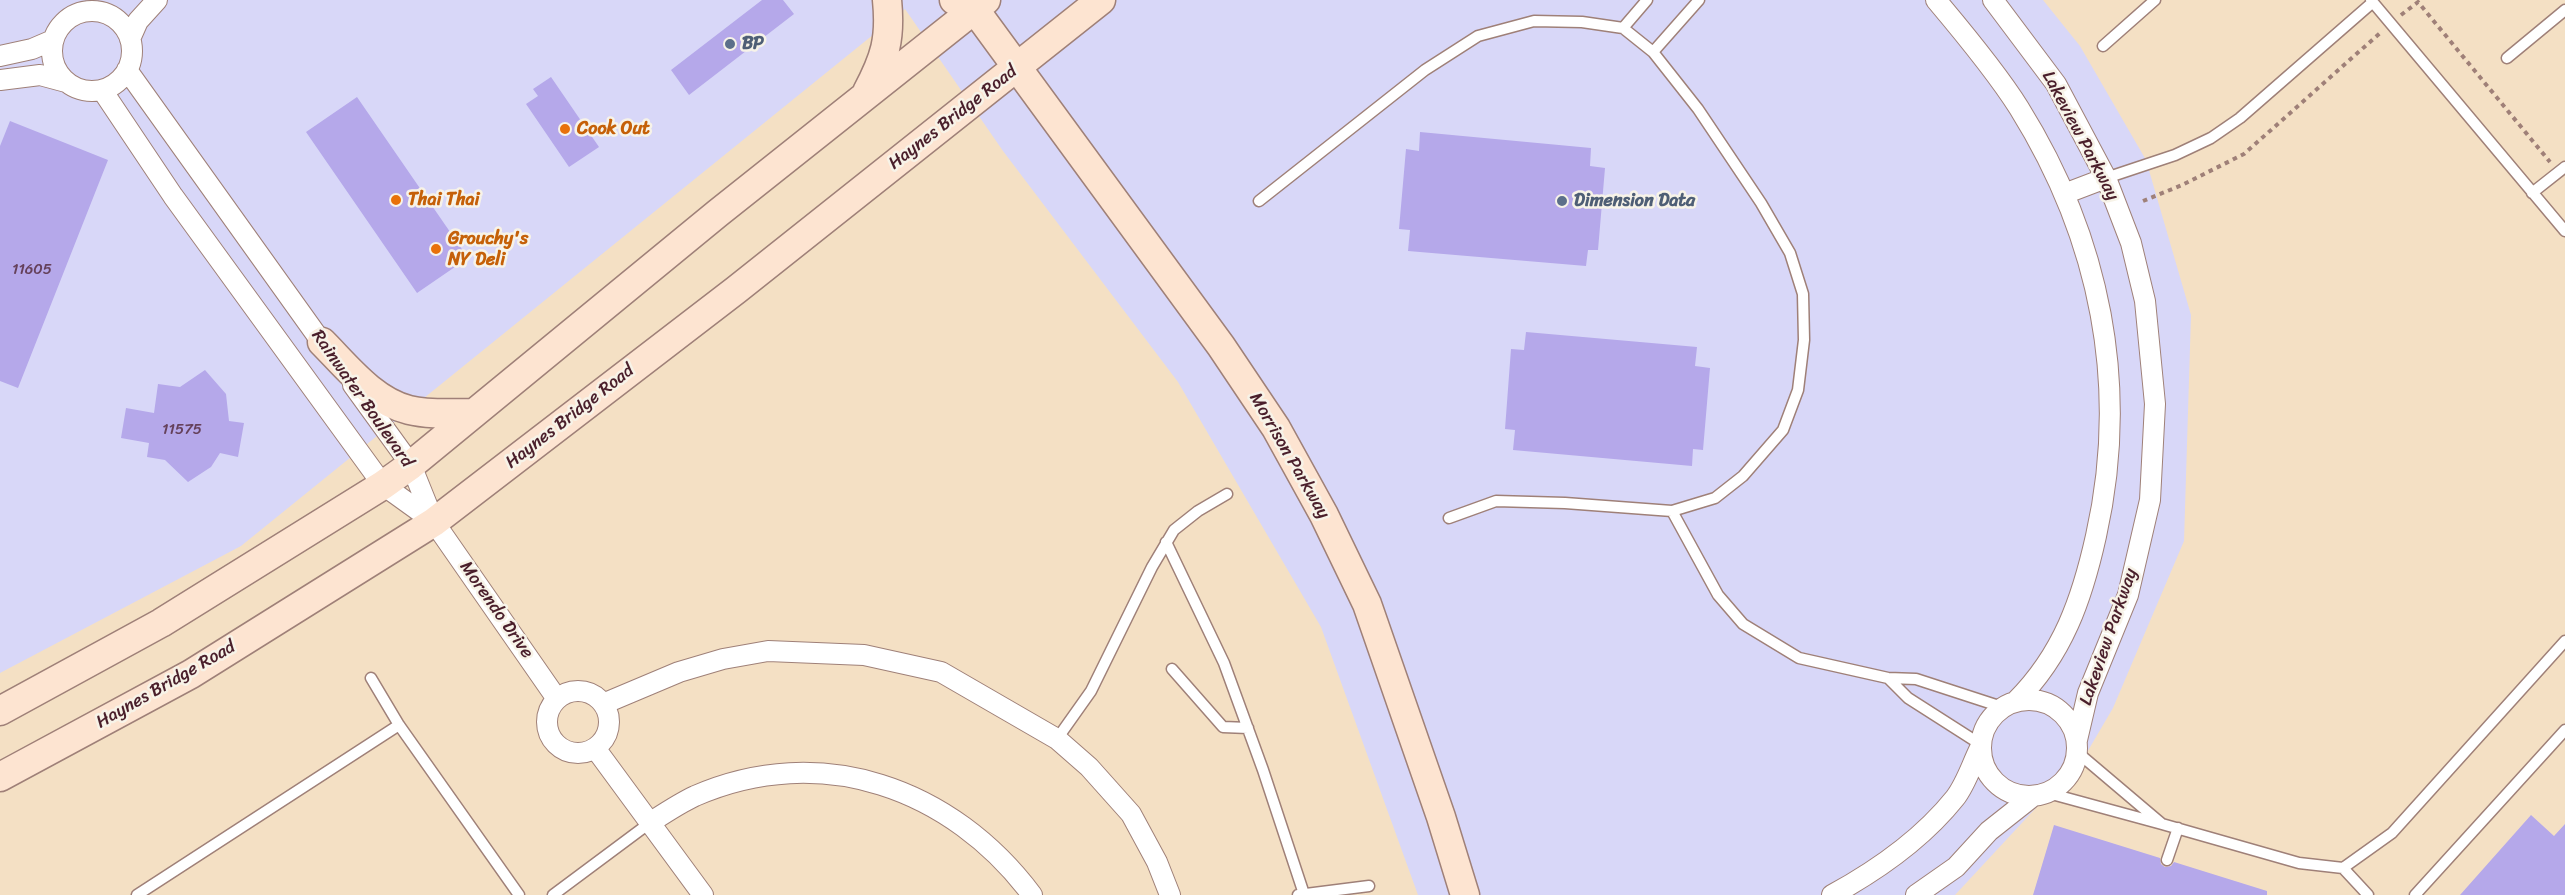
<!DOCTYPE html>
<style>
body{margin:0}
canvas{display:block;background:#f4e0c4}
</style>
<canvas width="2565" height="895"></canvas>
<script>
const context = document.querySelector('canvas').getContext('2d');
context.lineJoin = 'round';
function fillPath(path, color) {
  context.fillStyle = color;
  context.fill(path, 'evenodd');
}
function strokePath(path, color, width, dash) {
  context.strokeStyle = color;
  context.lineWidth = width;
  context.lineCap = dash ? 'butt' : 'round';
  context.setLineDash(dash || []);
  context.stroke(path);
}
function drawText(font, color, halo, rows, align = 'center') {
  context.font = font + ' Sriracha,sans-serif';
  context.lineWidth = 5;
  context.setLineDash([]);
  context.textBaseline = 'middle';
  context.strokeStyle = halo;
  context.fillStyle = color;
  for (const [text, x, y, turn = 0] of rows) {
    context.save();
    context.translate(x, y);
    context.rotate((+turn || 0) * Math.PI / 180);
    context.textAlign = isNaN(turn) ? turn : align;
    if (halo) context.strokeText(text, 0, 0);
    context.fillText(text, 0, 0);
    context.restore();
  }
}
fillPath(new Path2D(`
 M 0,0 L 2043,0 L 2080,46 L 2146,160 L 2191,315 L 2184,541 L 2113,708 L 2086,754 L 1955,895 L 1418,895 L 1321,627 L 1178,382 L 1003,151 L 905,9 L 241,546 L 0,673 Z`), '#d8d7f8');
fillPath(new Path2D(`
 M 762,0 L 783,0 L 794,14 L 689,95 L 671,70 Z
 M 551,77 L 599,147 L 569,167 L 526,104 L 538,96 L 533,89 Z
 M 357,97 L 468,258 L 417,293 L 306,132 Z
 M 10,121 L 108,160 L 18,388 L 0,381 L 0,146 Z
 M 1420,132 L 1591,148 L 1590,166 L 1605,168 L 1598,250 L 1588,250 L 1586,266 L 1408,251 L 1410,230 L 1399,229 L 1406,149 L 1419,151 Z
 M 1526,332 L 1697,347 L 1695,366 L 1710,368 L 1703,450 L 1693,449 L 1692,466 L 1513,450 L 1515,430 L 1505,429 L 1511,349 L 1524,350 Z
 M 205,370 L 226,394 L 229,421 L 244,423 L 238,457 L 220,453 L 211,467 L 188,482 L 165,460 L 147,457 L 149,443 L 121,438 L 126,408 L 154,413 L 158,384 L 180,387 Z
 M 2531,815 L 2554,836 L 2565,824 L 2565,895 L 2460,895 Z
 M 2054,825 L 2160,858 L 2161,864 L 2165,867 L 2171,866 L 2174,862 L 2267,891 L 2267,895 L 2033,895 Z`), '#b5a8ea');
const lane = new Path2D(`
 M 2371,0 L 2565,231
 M 1623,28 L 1647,0
 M 2103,46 L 2155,0
 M 1653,52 L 1699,0
 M 2507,58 L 2565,10
 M 2106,178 L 2175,155 L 2211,138 L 2240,118 L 2373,2
 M 2532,193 L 2565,167
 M 1259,201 L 1425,70 L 1478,36 L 1534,21 L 1582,22 L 1623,28 L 1653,52 L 1698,109 L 1761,203 L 1790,253 L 1803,294 L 1804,340 L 1798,390 L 1783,430 L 1743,476 L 1715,498 L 1672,511
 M 1449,518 L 1496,501 L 1565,503 L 1672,511 L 1718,595 L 1743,624 L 1799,658 L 1888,678 L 1916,679 L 2002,707
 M 1166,542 L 1224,663 L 1263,770 L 1304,894
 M 1172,669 L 1223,727 L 1248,728
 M 371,678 L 399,725 L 519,895
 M 1888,678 L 1908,698 L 1980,744
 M 1057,739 L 1091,691 L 1152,567 L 1174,530 L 1198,511 L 1227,494
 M 2048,793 L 2162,824 L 2077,752
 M 2162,824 L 2299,863 L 2343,868 L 2392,833 L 2565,641
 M 2167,860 L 2178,828
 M 2343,868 L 2368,895
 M 137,895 L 399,725
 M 553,895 L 651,822
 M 1298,895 L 1369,886
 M 2415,895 L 2565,730`);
const street = new Path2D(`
 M 1936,0 C 1963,32 1997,73 2019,108 C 2100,238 2130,385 2096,536 C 2082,599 2063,654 2016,701
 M 1993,0 L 2056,84 L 2106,178 L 2131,243 L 2145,301 L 2155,404 L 2150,500 L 2128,595 L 2088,693 L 2077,740
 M52 51a40 40 0 1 1 80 0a40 40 0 1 1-80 0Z
 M 130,39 L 138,21 L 157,0
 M 0,56 L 32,49 L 53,40
 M 127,70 L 328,351
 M 0,80 L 40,75 L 66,82
 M 102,90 L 173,196 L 383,485 L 433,521
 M 2064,194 L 2106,178
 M 353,385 L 411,465 L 434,522 L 557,699
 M547 722a31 31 0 1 1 62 0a31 31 0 1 1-62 0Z
 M1981 748a48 48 0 1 1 96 0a48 48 0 1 1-96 0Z
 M 603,704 L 679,672 L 723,659 L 768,651 L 864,655 L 941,672 L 1057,739 L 1089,767 L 1131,814 L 1157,862 L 1170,895
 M 595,748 L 703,895
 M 651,822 C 665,813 680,803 695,796 C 821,741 952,788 1032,895
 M 1832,895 C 1876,871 1923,838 1955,798 C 1966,784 1972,764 1980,748
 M 1916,895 L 1956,867 L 1989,831 L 2032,797`);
const secondary = new Path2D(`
 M 954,0 L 975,10 L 1221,346 L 1276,428 L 1324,515 L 1367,604 L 1441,817 L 1465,895
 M 867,92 C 885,58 891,39 887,0
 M 322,342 C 347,367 373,401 409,410 C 429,415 453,413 474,413
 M 0,711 L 161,623 L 383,485 L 411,465 L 718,213 L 986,0
 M 0,777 L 191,674 L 434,522 L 736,290 L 1101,0`);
strokePath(lane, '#9f8078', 13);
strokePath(street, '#9f8078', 22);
strokePath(secondary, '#9f8078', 31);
strokePath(new Path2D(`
 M 2401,15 L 2418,2 L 2550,162
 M 2143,201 L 2182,185 L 2244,154 L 2380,33`), '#9f8078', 4, [4.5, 4.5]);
strokePath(lane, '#fff', 10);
strokePath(street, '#fff', 20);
strokePath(secondary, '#fde4d1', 28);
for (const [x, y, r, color] of [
 [730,44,6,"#5c6f8a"],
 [565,129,6,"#e8710a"],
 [396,200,6,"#e8710a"],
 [1562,201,6,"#5c6f8a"],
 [436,249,6,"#e8710a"]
]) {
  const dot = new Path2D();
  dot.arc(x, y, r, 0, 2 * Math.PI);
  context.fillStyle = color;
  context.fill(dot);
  strokePath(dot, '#f7f3e8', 2);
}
drawText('15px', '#65415b', null, [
 ["11605",32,270],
 ["11575",182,430]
]);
drawText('bold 18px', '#4e5e75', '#f7f3e8', [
 ["BP",742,44],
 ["Dimension Data",1574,201]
], 'left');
drawText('18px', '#4a1f2b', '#f7f3e8', [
 ["Haynes Bridge Road",953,118,-38],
 ["Lakeview Parkway",2080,136,62],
 ["Rainwater Boulevard",362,399,55],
 ["Haynes Bridge Road",570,417,-38],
 ["Morrison Parkway",1289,456,60],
 ["Morendo Drive",496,610,55],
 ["Lakeview Parkway",2109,637,-71],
 ["Haynes Bridge Road",166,685,-30]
]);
drawText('bold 18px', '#c56008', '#f7f3e8', [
 ["Cook Out",577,129],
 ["Thai Thai",408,200],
 ["Grouchy's",448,239],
 ["NY Deli",448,260]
], 'left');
</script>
